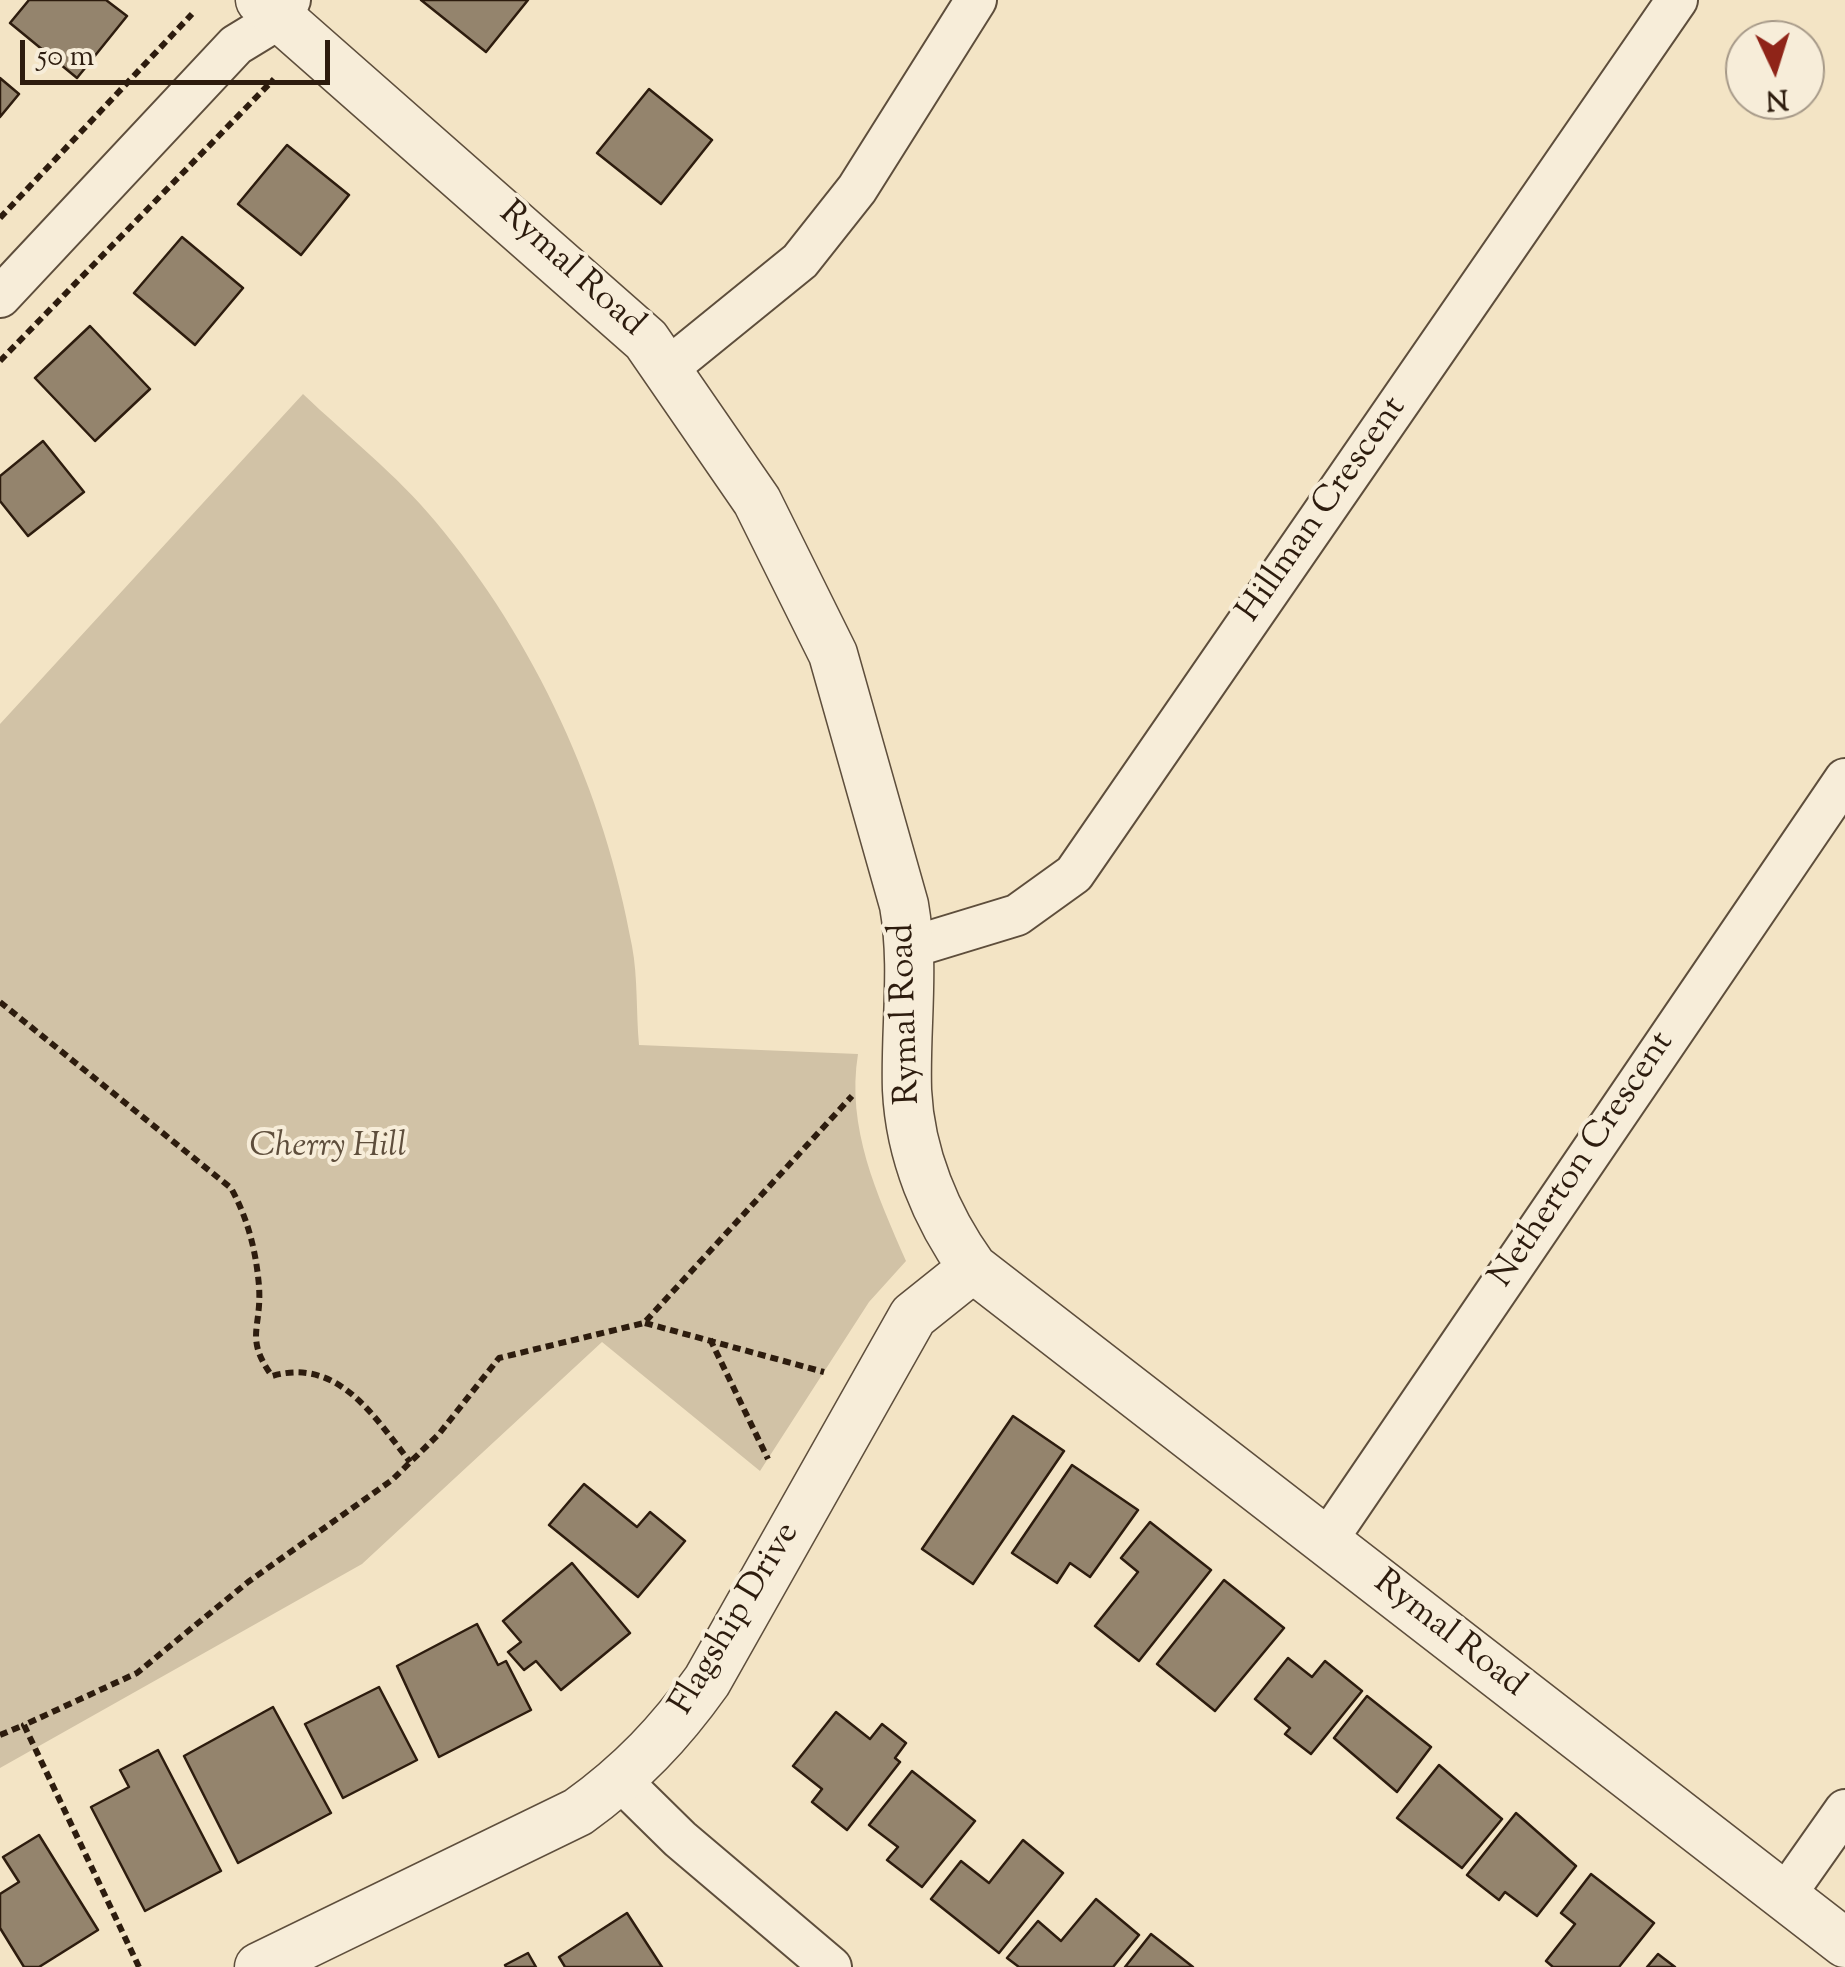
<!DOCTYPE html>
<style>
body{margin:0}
#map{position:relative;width:1845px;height:1967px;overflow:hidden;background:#f3e4c5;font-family:"Sorts Mill Goudy",serif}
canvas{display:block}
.north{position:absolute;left:1725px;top:20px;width:100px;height:100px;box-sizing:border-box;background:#f7edd9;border:2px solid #a69988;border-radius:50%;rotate:176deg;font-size:28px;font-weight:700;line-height:40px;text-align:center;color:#2d1c0e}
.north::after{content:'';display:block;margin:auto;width:35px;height:45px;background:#8f2418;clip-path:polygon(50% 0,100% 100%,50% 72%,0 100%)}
.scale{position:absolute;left:20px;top:40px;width:310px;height:45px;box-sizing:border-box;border:5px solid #2d1c0e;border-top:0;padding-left:12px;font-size:30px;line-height:35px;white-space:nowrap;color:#2d1c0e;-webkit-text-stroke:8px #f7edd9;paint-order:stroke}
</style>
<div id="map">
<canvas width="1845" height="1967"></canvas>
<div class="north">N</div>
<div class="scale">50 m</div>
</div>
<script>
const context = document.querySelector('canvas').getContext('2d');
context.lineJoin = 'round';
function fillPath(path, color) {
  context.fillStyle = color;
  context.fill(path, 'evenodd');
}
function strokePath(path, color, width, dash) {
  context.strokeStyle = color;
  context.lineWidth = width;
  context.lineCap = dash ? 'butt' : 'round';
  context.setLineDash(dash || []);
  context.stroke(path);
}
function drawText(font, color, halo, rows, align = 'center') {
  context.font = font + ' "Sorts Mill Goudy",serif';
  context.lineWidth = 8;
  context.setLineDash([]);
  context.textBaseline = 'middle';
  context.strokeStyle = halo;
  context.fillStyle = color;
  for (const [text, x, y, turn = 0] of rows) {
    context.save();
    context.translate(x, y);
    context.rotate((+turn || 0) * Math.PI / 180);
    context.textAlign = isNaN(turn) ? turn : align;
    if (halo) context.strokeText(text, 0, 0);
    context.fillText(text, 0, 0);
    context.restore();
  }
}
fillPath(new Path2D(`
 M 303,394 C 347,436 397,475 435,521 C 535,640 605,793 632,946 C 638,978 636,1012 639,1045 L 858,1054 C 846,1128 877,1194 906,1261 L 869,1302 L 760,1471 L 602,1342 L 362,1564 L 0,1768 L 0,724 Z`), '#d1c2a6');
const building = new Path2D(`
 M 29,0 L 106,0 L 127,16 L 77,78 L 10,23 Z
 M 421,0 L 528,0 L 486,52 Z
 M 0,78 L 19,94 L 0,117 Z
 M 649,89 L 712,140 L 661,204 L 597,153 Z
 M 287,145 L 349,195 L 301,255 L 238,204 Z
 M 182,237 L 243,288 L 195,345 L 134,293 Z
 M 90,326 L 150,389 L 95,441 L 35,378 Z
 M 43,441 L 84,492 L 28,536 L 0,501 L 0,476 Z
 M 1013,1416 L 1064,1451 L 973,1584 L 922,1549 Z
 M 1072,1465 L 1138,1510 L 1090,1577 L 1070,1563 L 1057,1583 L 1012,1553 Z
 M 584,1484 L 637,1527 L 650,1512 L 685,1541 L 638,1597 L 549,1525 Z
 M 1150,1522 L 1211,1570 L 1139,1661 L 1095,1626 L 1138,1572 L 1121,1558 Z
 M 572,1563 L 630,1633 L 561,1690 L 536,1661 L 524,1670 L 508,1652 L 521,1642 L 503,1621 Z
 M 1224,1580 L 1284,1628 L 1215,1711 L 1157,1664 Z
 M 477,1624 L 498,1665 L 506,1661 L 531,1710 L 439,1757 L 397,1666 Z
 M 1288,1658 L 1312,1677 L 1325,1661 L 1362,1691 L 1311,1754 L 1285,1734 L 1290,1728 L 1255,1699 Z
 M 379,1687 L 417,1760 L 343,1798 L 305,1724 Z
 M 1367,1696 L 1431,1747 L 1397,1792 L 1334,1738 Z
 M 273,1707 L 331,1813 L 238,1863 L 184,1756 Z
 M 836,1712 L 870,1739 L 882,1724 L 906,1743 L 895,1758 L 900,1762 L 847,1830 L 812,1802 L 822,1789 L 793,1766 Z
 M 158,1750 L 221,1871 L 145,1911 L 91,1807 L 129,1787 L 120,1770 Z
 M 1439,1765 L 1502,1819 L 1462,1868 L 1397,1818 Z
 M 912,1771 L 975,1821 L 922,1887 L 887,1860 L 898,1847 L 869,1825 Z
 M 1516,1813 L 1576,1866 L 1537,1916 L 1505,1892 L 1499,1900 L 1467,1875 Z
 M 39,1835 L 98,1930 L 39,1967 L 24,1967 L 0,1928 L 0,1894 L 19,1882 L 3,1857 Z
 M 1023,1840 L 1063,1873 L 999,1953 L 931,1899 L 961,1861 L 989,1883 Z
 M 1591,1874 L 1654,1923 L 1619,1967 L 1553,1967 L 1546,1961 L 1575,1924 L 1561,1913 Z
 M 1096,1899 L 1139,1935 L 1113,1967 L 1019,1967 L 1007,1958 L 1038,1921 L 1061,1941 Z
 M 627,1913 L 662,1967 L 565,1967 L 559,1957 Z
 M 1151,1934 L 1193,1967 L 1125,1967 Z
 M 528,1953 L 536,1967 L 506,1967 L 505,1965 Z
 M 1658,1954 L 1675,1967 L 1647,1967 Z`);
fillPath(building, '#94846d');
strokePath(building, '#2d1c0e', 2.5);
const minor = new Path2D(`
 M 0,297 L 236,45 L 282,17 L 290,0
 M 667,369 L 800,261 L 857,189 L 976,0
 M 912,947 L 1017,915 L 1074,874 L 1677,0
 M 1325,1543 L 1845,779
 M 621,1781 L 680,1839 L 831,1967
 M 1783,1898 L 1845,1810`);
const tertiary = new Path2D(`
 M 260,0 L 646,340 L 757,501 L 833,654 L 904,905 C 915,967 905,1028 907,1090 C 910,1154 936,1217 973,1268 L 1845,1943
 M 259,1967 L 578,1812 C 631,1774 670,1733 707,1681 L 913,1316 L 973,1268`);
strokePath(minor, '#5e4e3c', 44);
strokePath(tertiary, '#5e4e3c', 51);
strokePath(new Path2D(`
 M 0,218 L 192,14
 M 0,361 L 274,79
 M 0,1002 L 231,1188 C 248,1219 256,1251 259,1286 C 262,1329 244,1337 272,1376 C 338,1357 374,1416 410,1462
 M 645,1323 L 824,1372
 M 710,1339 L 768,1459
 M 0,1735 L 24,1725
 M 139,1967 L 24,1725 L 137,1673 L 248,1582 L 392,1480 L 439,1434 L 499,1358 L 644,1323 L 852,1096`), '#2d1c0e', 6, [8, 5]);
strokePath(minor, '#f7edd9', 40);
strokePath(tertiary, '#f7edd9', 48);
drawText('35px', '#2d1c0e', '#f7edd9', [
 ["Rymal Road",570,271,42],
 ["Hillman Crescent",1324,511,-55],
 ["Rymal Road",908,1014,-92],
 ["Netherton Crescent",1584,1161,-56],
 ["Flagship Drive",737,1620,-59],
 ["Rymal Road",1448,1636,38]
]);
drawText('italic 35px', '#5e4e3c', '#f7edd9', [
 ["Cherry Hill",328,1149]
]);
</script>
